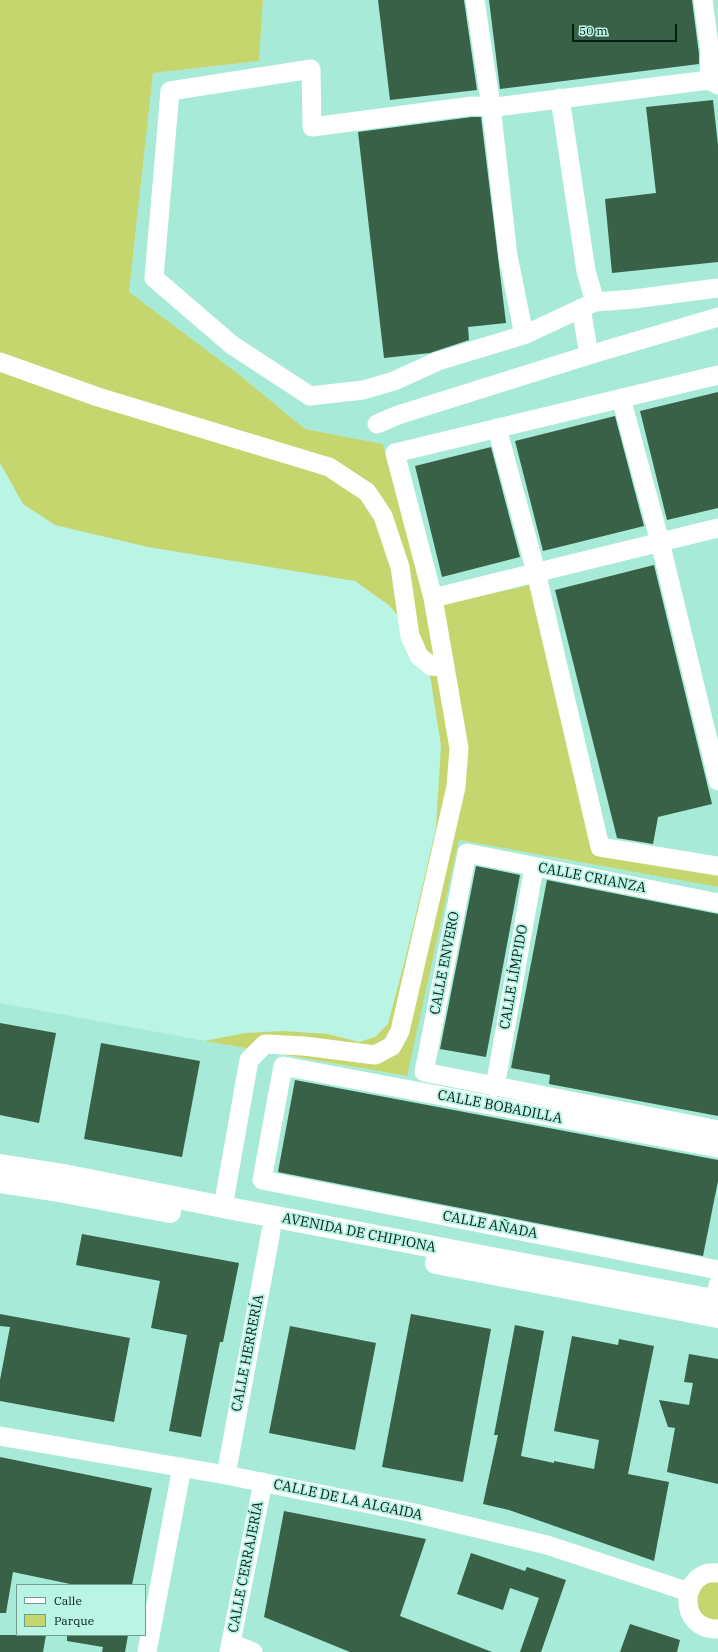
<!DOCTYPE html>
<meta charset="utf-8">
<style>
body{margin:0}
#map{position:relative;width:718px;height:1652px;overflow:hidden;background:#baf4e4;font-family:"IBM Plex Serif",serif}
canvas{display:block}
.legend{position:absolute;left:16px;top:1584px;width:130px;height:52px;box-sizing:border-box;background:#baf4e4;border:1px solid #729e92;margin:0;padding:5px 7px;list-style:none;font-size:12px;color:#061d18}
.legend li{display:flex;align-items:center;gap:8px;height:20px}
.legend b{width:20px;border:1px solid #729e92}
.scale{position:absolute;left:572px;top:24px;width:105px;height:18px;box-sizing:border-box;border:2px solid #061d18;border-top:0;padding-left:5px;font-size:12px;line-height:14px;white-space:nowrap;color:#061d18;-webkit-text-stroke:3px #baf4e4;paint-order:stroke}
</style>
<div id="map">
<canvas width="718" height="1652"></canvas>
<ul class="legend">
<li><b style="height:5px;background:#fff"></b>Calle</li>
<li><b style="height:11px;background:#c6d66f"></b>Parque</li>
</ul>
<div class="scale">50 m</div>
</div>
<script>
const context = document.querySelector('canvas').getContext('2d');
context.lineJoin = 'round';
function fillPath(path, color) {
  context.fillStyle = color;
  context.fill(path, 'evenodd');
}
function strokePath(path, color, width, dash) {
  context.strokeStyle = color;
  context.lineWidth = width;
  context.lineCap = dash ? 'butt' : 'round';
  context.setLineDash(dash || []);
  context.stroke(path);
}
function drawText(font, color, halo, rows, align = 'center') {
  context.font = font + ' "IBM Plex Serif",serif';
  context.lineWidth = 4;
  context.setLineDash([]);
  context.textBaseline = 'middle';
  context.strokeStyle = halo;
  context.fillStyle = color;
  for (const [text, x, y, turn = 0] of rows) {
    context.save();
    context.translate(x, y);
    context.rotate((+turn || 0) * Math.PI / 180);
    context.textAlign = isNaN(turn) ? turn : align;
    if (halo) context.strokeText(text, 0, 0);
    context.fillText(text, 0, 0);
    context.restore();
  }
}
fillPath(new Path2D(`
 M 263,0 L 718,0 L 718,866 L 600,847 L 539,583 L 427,608 L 383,444 L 305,429 L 237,373 L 129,292 L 153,73 L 259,61 Z
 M 459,840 L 718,887 L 718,1652 L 0,1652 L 0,1003 L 281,1055 L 406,1076 ZM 17,1585 L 145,1585 L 145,1635 L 17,1635 Z`), '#a7ead8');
fillPath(new Path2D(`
 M 0,0 L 263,0 L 259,61 L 153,73 L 129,292 L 237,373 L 305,429 L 383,444 L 427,608 L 539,583 L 600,847 L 718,866 L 718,887 L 459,840 L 407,1076 L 204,1041 L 246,1033 L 283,1031 L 328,1034 L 359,1042 L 375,1037 L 388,1024 L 407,952 L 436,828 L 441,746 L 430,675 L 408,628 L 390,606 L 355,581 L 148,547 L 55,525 L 23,504 L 0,463 Z
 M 718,1579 L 718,1622 L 700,1615 L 696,1591 L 700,1586 Z`), '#c6d66f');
fillPath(new Path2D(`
 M 378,0 L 464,0 L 477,90 L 390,100 Z
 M 489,0 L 692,0 L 699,54 L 699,64 L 500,89 Z
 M 713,100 L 718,145 L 718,262 L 612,273 L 605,199 L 656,193 L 646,107 Z
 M 472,117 L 481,117 L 506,323 L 468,327 L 469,340 L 430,353 L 384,358 L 358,132 Z
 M 718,392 L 718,508 L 667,520 L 640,411 Z
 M 615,416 L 644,526 L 543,551 L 515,441 Z
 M 491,447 L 520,557 L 442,577 L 415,466 Z
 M 654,565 L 712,804 L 658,817 L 653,844 L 617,838 L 555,590 Z
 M 476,866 L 520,875 L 486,1057 L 440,1049 Z
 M 547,880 L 718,914 L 718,1116 L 549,1084 L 550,1075 L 511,1068 Z
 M 0,1023 L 56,1033 L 39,1123 L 0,1115 Z
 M 101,1043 L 200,1061 L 182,1157 L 84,1139 Z
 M 295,1080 L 718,1160 L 718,1181 L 703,1256 L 278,1172 Z
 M 82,1234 L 239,1263 L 223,1342 L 220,1342 L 201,1437 L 169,1431 L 187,1335 L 151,1328 L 160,1281 L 76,1265 Z
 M 0,1314 L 130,1338 L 114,1422 L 0,1401 L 0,1380 L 10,1327 L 0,1326 Z
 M 411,1314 L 491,1329 L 463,1482 L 382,1467 Z
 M 515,1325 L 544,1331 L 521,1456 L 554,1463 L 554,1461 L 594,1469 L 599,1440 L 554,1431 L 572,1336 L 618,1345 L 619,1339 L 654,1346 L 628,1474 L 669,1482 L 654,1561 L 509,1510 L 483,1504 L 498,1435 L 494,1435 Z
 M 290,1326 L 376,1343 L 355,1450 L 269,1433 Z
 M 689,1354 L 718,1359 L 718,1484 L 667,1472 L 675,1428 L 668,1427 L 659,1400 L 689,1405 L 693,1383 L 684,1382 Z
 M 0,1457 L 152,1488 L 132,1585 L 75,1585 L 13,1572 L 6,1613 L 0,1613 Z
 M 284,1511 L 426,1539 L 400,1616 L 492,1652 L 350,1652 L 264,1617 Z
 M 471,1553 L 525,1571 L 527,1567 L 566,1580 L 541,1652 L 520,1652 L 539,1598 L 510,1588 L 503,1610 L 457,1594 Z
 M 630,1624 L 680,1640 L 677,1652 L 620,1652 Z
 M 0,1635 L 46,1635 L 43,1652 L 0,1652 Z
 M 67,1635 L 128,1635 L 125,1652 L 102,1652 L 103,1647 L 67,1641 Z`), '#386148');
strokePath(new Path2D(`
 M 475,0 L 491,106 L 508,256 L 524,335
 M 703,0 L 710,53 L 709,80
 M 718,85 L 709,80 L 496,107 L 472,106 L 312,127 L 311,69 L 170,91 L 154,278 L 232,345 L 310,396 L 363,390 L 394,381 L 438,361 L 524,335 L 595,302 L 634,299 L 718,288
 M 560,98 L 586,271 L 595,302
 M 581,308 L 589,355 L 718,317
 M 0,362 L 98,397 L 329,467 L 367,492 L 383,516 L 400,567 L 410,636 L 419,656 L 431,666 L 445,667
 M 621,398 L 660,542 L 718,781
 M 377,424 L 398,415 L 589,355
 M 497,428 L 536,572 L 600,847 L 718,866
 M 433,598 L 718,528
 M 718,903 L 467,853 L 424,1072 L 718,1130
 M 495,1087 L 534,867
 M 718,1148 L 283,1066 L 262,1180 L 718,1270
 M 223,1207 L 249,1060 L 265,1044 L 304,1046 L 375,1055 L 392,1046 L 400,1031 L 456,787 L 459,748 L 433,598 L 395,453 L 718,375
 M 715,1301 L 718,1285
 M 0,1436 L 226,1475 L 414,1513 L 547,1545 L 689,1592
 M 226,1475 L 271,1231
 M 718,1573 C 681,1568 675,1630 718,1629
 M 231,1643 L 253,1652
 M 147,1652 L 182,1467
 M 229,1652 L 263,1482`), '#fff', 19);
strokePath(new Path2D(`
 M 0,1165 L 64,1175 L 223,1207 L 718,1301
 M 0,1182 L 59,1191 L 170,1212
 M 436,1263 L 718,1317`), '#fff', 22);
drawText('14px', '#061d18', '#baf4e4', [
 ["CALLE CRIANZA",592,878,11],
 ["CALLE ENVERO",445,963,-79],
 ["CALLE LÍMPIDO",514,977,-80],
 ["CALLE BOBADILLA",500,1107,11],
 ["CALLE AÑADA",490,1225,11],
 ["AVENIDA DE CHIPIONA",359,1233,11],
 ["CALLE HERRERÍA",248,1353,-79],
 ["CALLE DE LA ALGAIDA",348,1500,12],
 ["CALLE CERRAJERÍA",246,1567,-79]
]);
</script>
